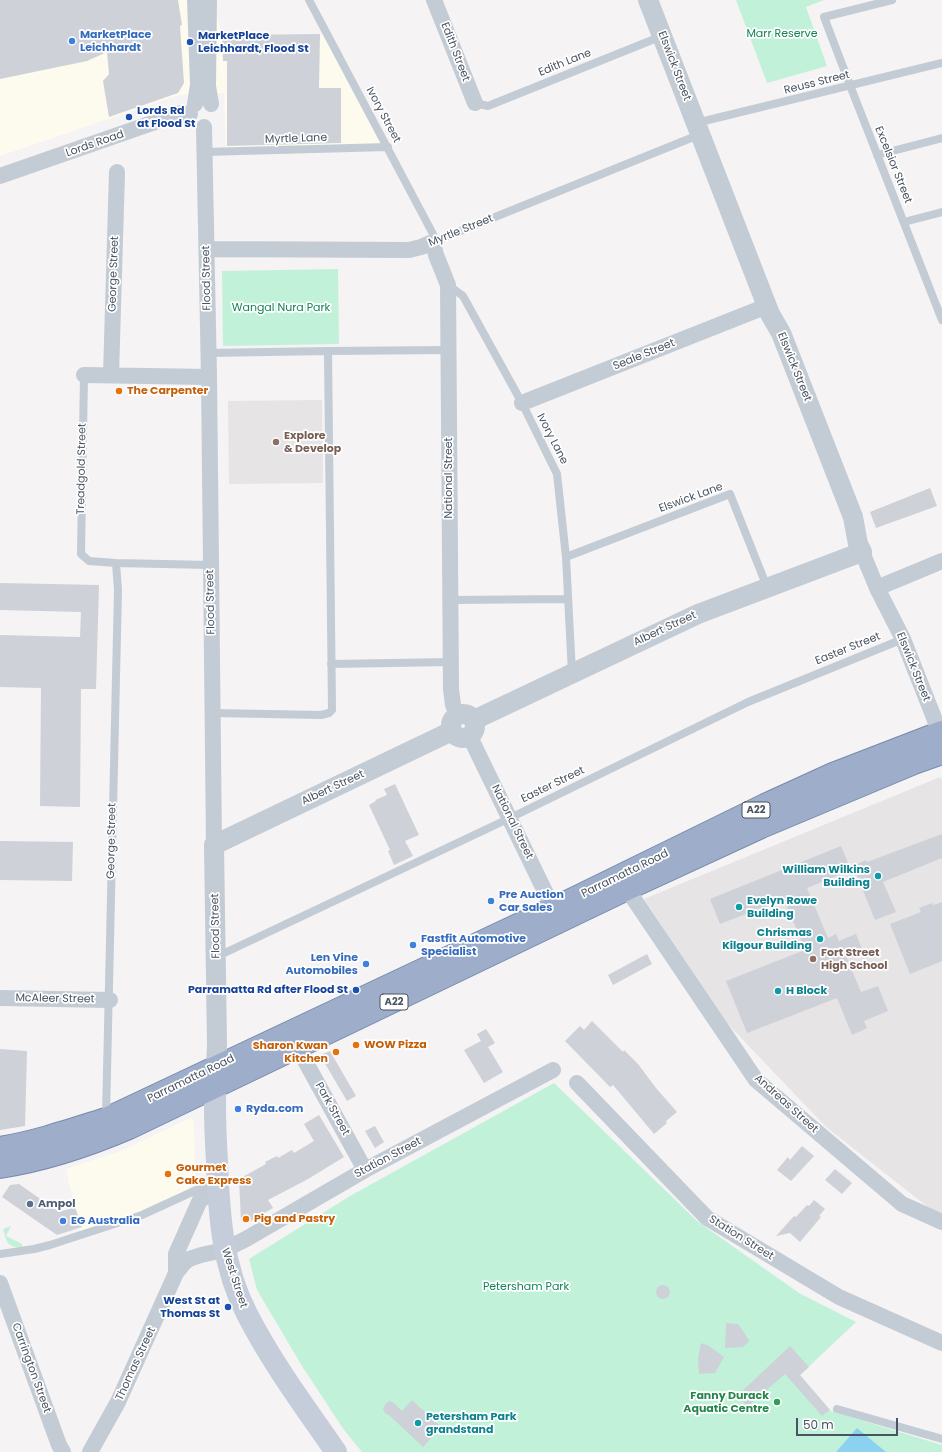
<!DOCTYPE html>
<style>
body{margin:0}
#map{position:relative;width:942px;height:1452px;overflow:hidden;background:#f5f3f3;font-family:Poppins,sans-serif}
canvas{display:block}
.scale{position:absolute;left:796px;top:1418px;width:102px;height:18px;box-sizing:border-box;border:2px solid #495361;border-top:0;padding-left:5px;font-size:12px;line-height:14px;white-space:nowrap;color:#495361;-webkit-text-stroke:3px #fff;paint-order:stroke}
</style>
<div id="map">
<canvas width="942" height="1452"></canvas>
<div class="scale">50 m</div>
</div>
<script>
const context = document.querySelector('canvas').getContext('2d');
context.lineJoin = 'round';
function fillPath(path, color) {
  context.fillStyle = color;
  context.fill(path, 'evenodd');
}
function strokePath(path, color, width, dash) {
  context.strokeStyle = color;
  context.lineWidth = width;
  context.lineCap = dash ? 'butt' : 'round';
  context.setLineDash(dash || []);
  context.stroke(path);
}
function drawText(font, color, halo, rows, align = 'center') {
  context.font = font + ' Poppins,sans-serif';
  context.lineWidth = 3.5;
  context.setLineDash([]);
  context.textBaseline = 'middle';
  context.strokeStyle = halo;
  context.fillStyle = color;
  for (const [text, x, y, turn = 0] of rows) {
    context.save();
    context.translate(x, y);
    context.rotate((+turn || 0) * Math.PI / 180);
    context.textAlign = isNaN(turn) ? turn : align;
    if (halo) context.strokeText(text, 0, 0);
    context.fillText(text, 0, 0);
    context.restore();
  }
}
fillPath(new Path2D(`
 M 0,0 L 212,0 L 222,35 L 320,34 L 329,37 L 388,147 L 226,148 L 224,93 L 179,95 L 0,156 Z
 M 190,1118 L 194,1120 L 195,1175 L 189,1189 L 143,1211 L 80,1231 L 66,1169 L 121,1151 Z`), '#fdfbee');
fillPath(new Path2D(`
 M 322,400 L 323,483 L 229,484 L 228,401 Z
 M 940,777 L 942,780 L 942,1218 L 826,1127 L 724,1020 L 644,899 Z`), '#e6e4e4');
fillPath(new Path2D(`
 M 736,0 L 824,0 L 806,7 L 827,66 L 767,83 Z
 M 338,269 L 339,344 L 223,346 L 222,271 Z
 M 554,1083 L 697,1221 L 799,1293 L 856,1322 L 800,1375 L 831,1411 L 942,1445 L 942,1452 L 362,1452 L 344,1430 L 302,1366 L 257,1290 L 249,1259 L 350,1196 Z
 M 11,1226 L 6,1236 L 22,1244 L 22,1247 C 7,1248 7,1242 3,1229 Z`), '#c1f2d9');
fillPath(new Path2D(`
 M 857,1428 L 886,1452 L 836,1452 Z`), '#8dd1f1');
fillPath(new Path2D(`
 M 0,0 L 178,0 L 182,25 L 180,26 L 184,83 L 178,93 L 109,117 L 103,81 L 109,74 L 107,52 L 87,61 L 0,79 Z
 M 320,34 L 319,88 L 341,88 L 341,143 L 227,146 L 227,61 L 223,61 L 222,35 Z
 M 930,488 L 937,506 L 876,528 L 870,512 Z
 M 0,583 L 99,585 L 96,689 L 81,689 L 80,807 L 40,806 L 41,688 L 0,687 L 0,635 L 80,637 L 81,612 L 0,610 Z
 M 395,784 L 419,835 L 405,841 L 413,856 L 394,865 L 388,851 L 390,850 L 369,805 L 376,801 L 375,800 L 387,795 L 384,789 Z
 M 942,834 L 942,858 L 883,882 L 896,912 L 875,920 L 853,866 L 866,860 L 867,862 Z
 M 0,841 L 73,842 L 72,881 L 0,880 Z
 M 841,846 L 851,870 L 807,888 L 828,938 L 836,934 L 839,941 L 856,934 L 862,949 L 846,956 L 861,992 L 878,986 L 888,1011 L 864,1021 L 867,1028 L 852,1035 L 837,998 L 747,1033 L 726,981 L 805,950 L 784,899 L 720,924 L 710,899 Z
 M 942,902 L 942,961 L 910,974 L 890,924 L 921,912 L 919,908 L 932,903 L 933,905 Z
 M 647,954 L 652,964 L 613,985 L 608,975 Z
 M 592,1021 L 623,1052 L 624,1050 L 638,1064 L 656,1088 L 677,1112 L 666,1121 L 667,1123 L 654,1134 L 613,1085 L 610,1087 L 565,1041 L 580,1026 L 584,1030 Z
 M 486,1029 L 495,1043 L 488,1047 L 503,1072 L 484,1083 L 464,1050 L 481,1041 L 477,1034 Z
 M 0,1049 L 27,1051 L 25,1126 L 0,1130 Z
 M 330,1051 L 356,1096 L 347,1101 L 320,1055 Z
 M 319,1115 L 344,1157 L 308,1179 L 268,1200 L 273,1208 L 247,1223 L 241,1221 L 239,1179 L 266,1164 L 265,1162 L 277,1156 L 278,1158 L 292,1150 L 294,1153 L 314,1141 L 304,1124 Z
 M 375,1126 L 384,1142 L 375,1148 L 365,1131 Z
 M 802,1146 L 814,1156 L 791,1181 L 777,1170 L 788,1157 L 790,1160 Z
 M 835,1169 L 852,1183 L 842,1194 L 825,1180 Z
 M 19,1184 L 59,1212 L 75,1207 L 82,1227 L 57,1235 L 2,1197 L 10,1185 Z
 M 814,1200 L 825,1209 L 819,1216 L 821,1217 L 800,1242 L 790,1233 L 776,1236 L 794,1216 L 796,1217 L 807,1205 L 809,1206 Z
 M656 1292a7 7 0 1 1 14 0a7 7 0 1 1-14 0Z
 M 726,1323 L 738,1324 L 745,1334 L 749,1341 L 743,1347 L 725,1348 Z
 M 701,1343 L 709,1346 L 724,1357 L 715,1373 L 699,1374 L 698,1358 Z
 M 790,1346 L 809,1367 L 800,1375 L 830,1410 L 822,1416 L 785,1374 L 747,1407 L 738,1395 Z
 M 412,1400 L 441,1427 L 423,1447 L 389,1415 L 385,1413 L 383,1409 L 386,1403 L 390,1401 L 394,1403 L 402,1411 Z`), '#ced1d7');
const trunk = new Path2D(`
 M 0,1148 C 36,1142 71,1130 106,1119 L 577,897 L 765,805 L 833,774 L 942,732
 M 0,1167 C 45,1160 87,1146 129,1128 L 627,889 L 761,827 L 914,763 L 942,753`);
strokePath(trunk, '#748aae', 24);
strokePath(new Path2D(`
 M 309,0 L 433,234 L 433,242 L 701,134
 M 892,0 L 824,17 L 853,93 L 942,320
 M 475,103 L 488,106 L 662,36
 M 696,123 L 942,63
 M 204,152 L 388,147
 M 877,155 L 942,138
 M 904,222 L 942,212
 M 448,285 L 463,296 L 522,403 L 557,474 L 566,557 L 572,673
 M 208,353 L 328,351 L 448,350
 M 84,375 L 81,554 L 89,561 L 116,563 L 211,565
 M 566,557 L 730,494 L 767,587
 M 450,600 L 568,599
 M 331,664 L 451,662
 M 213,713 L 321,715 L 329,713 L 332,710 L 328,351
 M 216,957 L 510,818 L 748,702 L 903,639
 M 106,1116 L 118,590 L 116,563
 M 0,1254 L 34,1249 L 50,1245 L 142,1215 L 216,1181
 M 837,1409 L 942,1439`), '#c3cbd4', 8);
strokePath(new Path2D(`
 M 209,0 L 208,86 L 211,104
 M 434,0 L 475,103
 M 195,104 L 198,85 L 195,0
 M 204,127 L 209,377 L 214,845
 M 0,176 L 181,113 L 190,114
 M 207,249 L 409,250 L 421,247 L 433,242 L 436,255 L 448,285 L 451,689 L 453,705 L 458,715
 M 84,375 L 209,377
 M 111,375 L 117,172
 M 522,403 L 767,306
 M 862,552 L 877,588 L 903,639 L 940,733
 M 877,588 L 942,561
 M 470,737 L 553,908
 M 627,889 L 756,1080 L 902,1204 L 942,1222
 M 0,998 L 110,1000
 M 298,1048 L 365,1170
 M 577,1083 L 707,1218 L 839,1297 L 942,1343
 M 176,1273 L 176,1254 L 200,1200 L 218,1190
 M 0,1283 L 59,1445 L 63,1452
 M 90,1452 L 118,1402 L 176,1273 L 184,1263 L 189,1259 L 201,1255 L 224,1250 L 246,1239 L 365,1170 L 553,1070`), '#c3cbd4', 16);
strokePath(new Path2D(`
 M451 726a12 12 0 1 1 24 0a12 12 0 1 1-24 0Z
 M 474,720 L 698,614 L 862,552 L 858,544 L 853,517 L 781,333 L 770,314 L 648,0
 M 216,1066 L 217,1045 L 214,845 L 452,731`), '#c3cbd4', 20);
strokePath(new Path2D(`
 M 216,1070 C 214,1100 215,1130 217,1161 C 219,1214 222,1266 247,1314 C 272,1363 305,1407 336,1452`), '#c5cddb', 22);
strokePath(trunk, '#9eaeca', 22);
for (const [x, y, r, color] of [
 [72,41,4,"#3f7fe0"],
 [190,42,4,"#1a4fb4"],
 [129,117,4,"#1a4fb4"],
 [119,391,4,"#e8710a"],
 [276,442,4,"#8d6e63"],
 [878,876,4,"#0f9aa8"],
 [491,901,4,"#3f7fe0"],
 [739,907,4,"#0f9aa8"],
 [820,939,4,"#0f9aa8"],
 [413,945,4,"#3f7fe0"],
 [813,959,4,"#8d6e63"],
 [366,964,4,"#3f7fe0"],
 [356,990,4,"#1a4fb4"],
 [778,991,4,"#0f9aa8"],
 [356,1045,4,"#e8710a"],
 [336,1052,4,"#e8710a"],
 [238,1109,4,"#3f7fe0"],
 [168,1174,4,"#e8710a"],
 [30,1204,4,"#5c6f8a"],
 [246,1219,4,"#e8710a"],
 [63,1221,4,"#3f7fe0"],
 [228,1307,4,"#1a4fb4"],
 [777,1402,4,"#2e9e5b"],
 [418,1423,4,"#0f9aa8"]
]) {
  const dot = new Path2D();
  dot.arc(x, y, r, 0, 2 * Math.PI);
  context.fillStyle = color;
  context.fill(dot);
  strokePath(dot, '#fff', 1.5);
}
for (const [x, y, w] of [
 [756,810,28],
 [394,1002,28]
]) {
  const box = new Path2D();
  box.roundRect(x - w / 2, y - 8, w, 16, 3);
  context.fillStyle = '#fff';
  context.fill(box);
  strokePath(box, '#495361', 1);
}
drawText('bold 10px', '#495361', null, [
 ["A22",756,810],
 ["A22",394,1002]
]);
drawText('11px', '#148357', '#fff', [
 ["Marr Reserve",782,34],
 ["Wangal Nura Park",281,308],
 ["Petersham Park",526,1287]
]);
drawText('bold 11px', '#366cbe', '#fff', [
 ["MarketPlace",80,35],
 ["Leichhardt",80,48],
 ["Pre Auction",499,895],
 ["Car Sales",499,908],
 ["Fastfit Automotive",421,939],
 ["Specialist",421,952],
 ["Len Vine",358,958,"right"],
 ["Automobiles",358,971,"right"],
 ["Ryda.com",246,1109],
 ["EG Australia",71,1221]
], 'left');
drawText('bold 11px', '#164399', '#fff', [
 ["MarketPlace",198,36],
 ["Leichhardt, Flood St",198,49],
 ["Lords Rd",137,111],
 ["at Flood St",137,124],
 ["Parramatta Rd after Flood St",348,990,"right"],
 ["West St at",220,1301,"right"],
 ["Thomas St",220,1314,"right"]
], 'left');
drawText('11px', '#495361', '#fff', [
 ["Edith Street",455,52,69],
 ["Edith Lane",565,63,-22],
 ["Elswick Street",674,66,69],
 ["Reuss Street",817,83,-14],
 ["Ivory Street",383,115,62],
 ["Myrtle Lane",296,139,-2],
 ["Lords Road",95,144,-19],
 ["Excelsior Street",893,165,68],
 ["Myrtle Street",461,231,-22],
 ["George Street",114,274,-88],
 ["Flood Street",207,278,-91],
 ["Seale Street",644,355,-22],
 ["Elswick Street",794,367,68],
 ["Ivory Lane",552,439,63],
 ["Treadgold Street",82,469,-89],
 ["National Street",449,478,-90],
 ["Elswick Lane",691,498,-20],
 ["Flood Street",211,602,-91],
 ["Albert Street",665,629,-25],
 ["Easter Street",848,649,-22],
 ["Elswick Street",913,667,68],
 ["Easter Street",553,785,-26],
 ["Albert Street",333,788,-25],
 ["National Street",512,822,64],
 ["George Street",112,841,-89],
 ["Parramatta Road",625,874,-26],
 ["Flood Street",216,926,-91],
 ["McAleer Street",55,999,1],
 ["Parramatta Road",191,1079,-26],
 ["Andreas Street",786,1104,42],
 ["Park Street",332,1109,61],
 ["Station Street",388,1158,-28],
 ["Station Street",741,1238,32],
 ["West Street",234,1278,72],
 ["Thomas Street",136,1364,-65],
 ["Carrington Street",31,1368,70]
]);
drawText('bold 11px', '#c56008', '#fff', [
 ["The Carpenter",127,391],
 ["WOW Pizza",364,1045],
 ["Sharon Kwan",328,1046,"right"],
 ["Kitchen",328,1059,"right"],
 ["Gourmet",176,1168],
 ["Cake Express",176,1181],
 ["Pig and Pastry",254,1219]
], 'left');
drawText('bold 11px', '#785e54', '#fff', [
 ["Explore",284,436],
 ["& Develop",284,449],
 ["Fort Street",821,953],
 ["High School",821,966]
], 'left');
drawText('bold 11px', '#0d838f', '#fff', [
 ["William Wilkins",870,870,"right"],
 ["Building",870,883,"right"],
 ["Evelyn Rowe",747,901],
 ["Building",747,914],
 ["Chrismas",812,933,"right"],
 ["Kilgour Building",812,946,"right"],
 ["H Block",786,991],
 ["Petersham Park",426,1417],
 ["grandstand",426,1430]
], 'left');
drawText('bold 11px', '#4e5e75', '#fff', [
 ["Ampol",38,1204]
], 'left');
drawText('bold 11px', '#27864d', '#fff', [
 ["Fanny Durack",769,1396],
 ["Aquatic Centre",769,1409]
], 'right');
</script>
